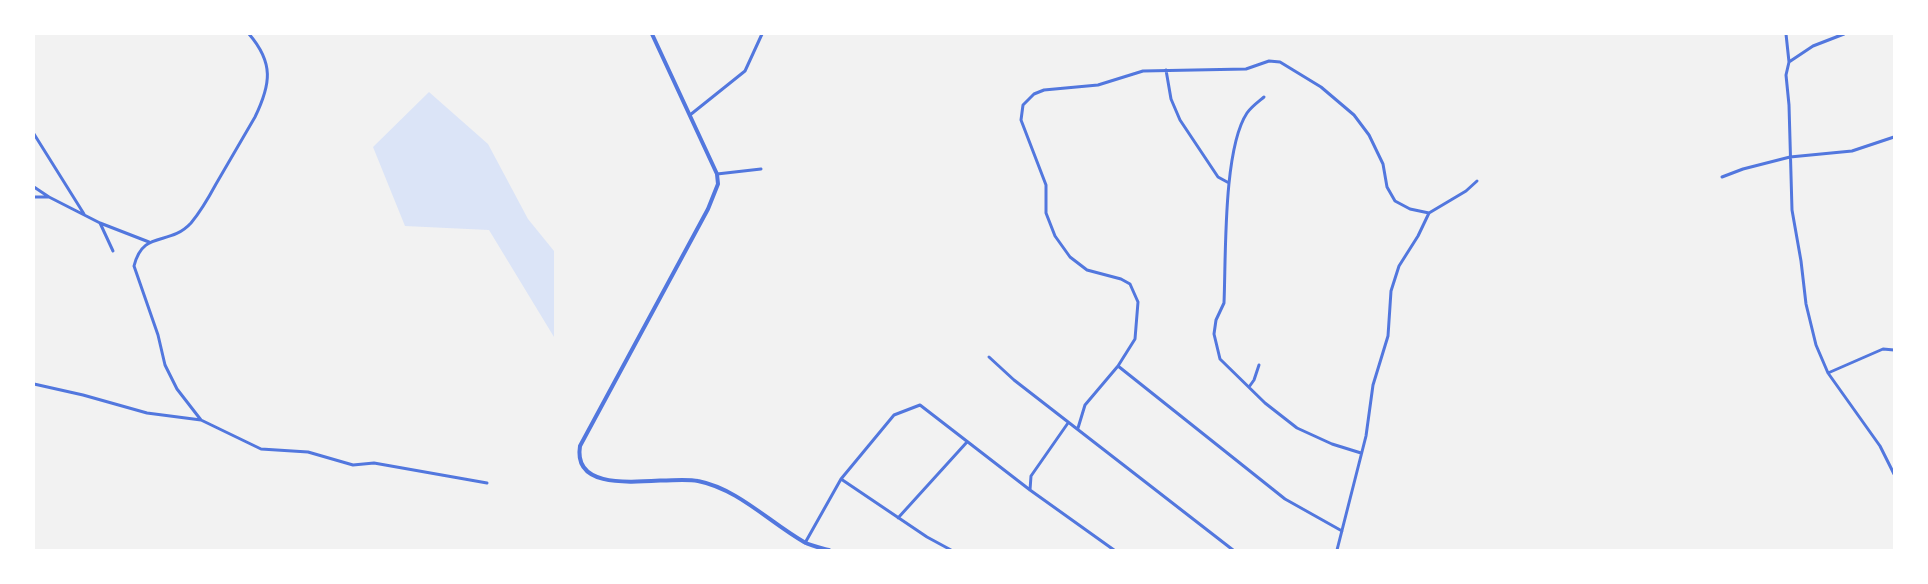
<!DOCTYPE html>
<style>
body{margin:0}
#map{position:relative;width:1928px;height:584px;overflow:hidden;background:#f2f2f2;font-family:"Work Sans",sans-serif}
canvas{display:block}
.frame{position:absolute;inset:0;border:35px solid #fff;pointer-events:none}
</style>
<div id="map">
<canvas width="1928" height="584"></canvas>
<div class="frame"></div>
</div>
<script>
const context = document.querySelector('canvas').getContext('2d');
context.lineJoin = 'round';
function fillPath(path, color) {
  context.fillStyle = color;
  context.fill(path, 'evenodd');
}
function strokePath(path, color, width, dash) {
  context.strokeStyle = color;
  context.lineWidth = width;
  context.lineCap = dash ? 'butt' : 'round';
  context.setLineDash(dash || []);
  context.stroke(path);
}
fillPath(new Path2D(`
 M 429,92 L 488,144 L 528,219 L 554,251 L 554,337 L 489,230 L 405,226 L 373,147 Z`), '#dbe4f7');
strokePath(new Path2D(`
 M 249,34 C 274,63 271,84 255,117 C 242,139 229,162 216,184 C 209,197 201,211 191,223 C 169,247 143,229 134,266 L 158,335 L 165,365 L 177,389 L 201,420 L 261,449 L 308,452 L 353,465 L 374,463 L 487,483
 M 1786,34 L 1789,62
 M 1844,34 L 1813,46 L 1789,62 L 1786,75 L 1789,105 L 1792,210 L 1801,261 L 1806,304 L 1816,345 L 1828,373 L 1880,446 L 1894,474
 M 1166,70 L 1171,99 L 1180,120 L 1218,177 L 1229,183
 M 1264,97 C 1258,102 1251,107 1247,113 C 1223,149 1226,257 1224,303 L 1216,320 L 1214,334 L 1220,359 L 1265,403 L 1297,428 L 1332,444 L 1361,453
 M 690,115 L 745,71 L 762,34
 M 34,134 L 84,214
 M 717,174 L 761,169
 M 1722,177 L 1743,169 L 1790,157 L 1852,151 L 1894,137
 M 34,187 L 49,197
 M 34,197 L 49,197 L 100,223 L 149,242
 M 100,223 L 113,251
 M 989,357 L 1014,380 L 1233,550
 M 1118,366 L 1285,499 L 1342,531
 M 1828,373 L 1883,349 L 1894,350
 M 34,384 L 83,395 L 147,413 L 201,420
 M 1249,387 L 1254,380 L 1259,365
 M 1078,428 L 1085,405 L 1118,366 L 1135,339 L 1138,302 L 1130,284 L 1121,279 L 1087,270 L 1070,257 L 1055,236 L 1046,213 L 1046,185 L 1021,120 L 1023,105 L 1034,94 L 1044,90 L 1098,85 L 1143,71 L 1246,69 L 1269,61 L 1280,62 L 1321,87 L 1354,115 L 1369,135 L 1383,164 L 1387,187 L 1395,201 L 1410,209 L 1429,213
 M 841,479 L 927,537 L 951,550
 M 1030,490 L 1031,476 L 1068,423
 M 898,518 L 967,442
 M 805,543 L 841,479 L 894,415 L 920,405 L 1030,490 L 1114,550
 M 1337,550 L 1366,436 L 1373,385 L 1388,336 L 1391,291 L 1399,266 L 1418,236 L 1429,213 L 1466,191 L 1477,181`), '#5277de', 3);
strokePath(new Path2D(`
 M 652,34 L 717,174 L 718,184 L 708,209 L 580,446 C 571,501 668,474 698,481 C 738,489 769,522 804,542 C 811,546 821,548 829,550`), '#5277de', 4);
</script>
